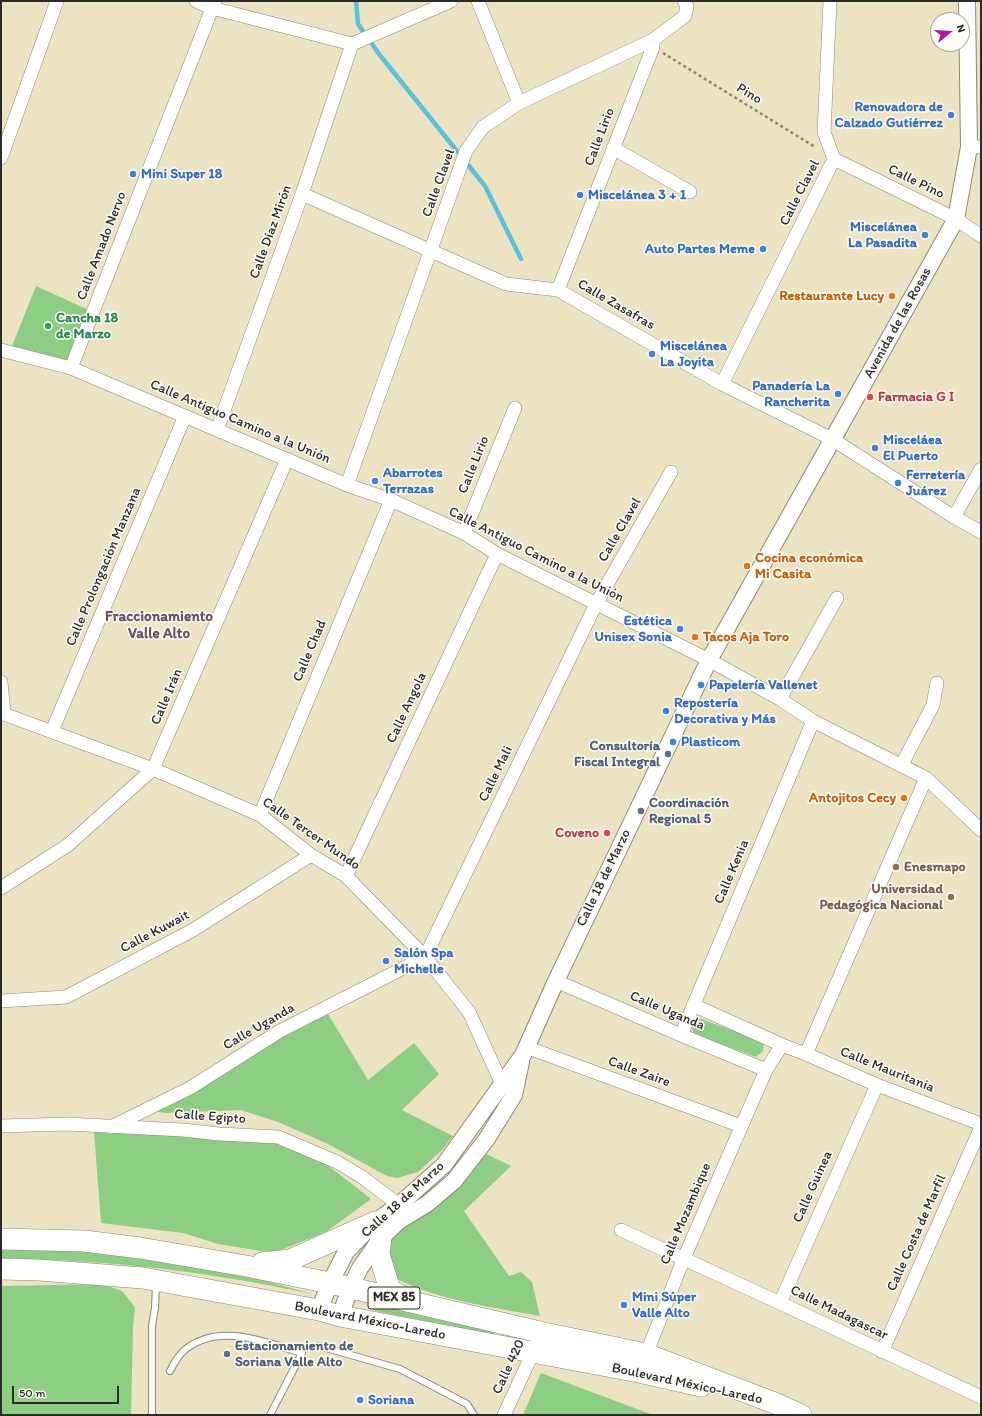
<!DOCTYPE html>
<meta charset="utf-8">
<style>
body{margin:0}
#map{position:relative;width:982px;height:1416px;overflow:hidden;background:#ece3c2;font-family:Itim,sans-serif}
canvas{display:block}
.frame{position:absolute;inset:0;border:2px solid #2b2b2b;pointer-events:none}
.north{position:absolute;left:930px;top:12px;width:40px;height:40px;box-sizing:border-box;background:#fdfcf7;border:1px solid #a9a8a5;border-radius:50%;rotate:72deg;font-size:11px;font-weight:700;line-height:16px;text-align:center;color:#2b2b2b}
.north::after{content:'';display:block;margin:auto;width:14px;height:18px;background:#b5179e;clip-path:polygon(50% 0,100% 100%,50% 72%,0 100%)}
.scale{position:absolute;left:12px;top:1386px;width:107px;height:18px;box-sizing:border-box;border:2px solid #2b2b2b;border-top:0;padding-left:5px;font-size:12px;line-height:14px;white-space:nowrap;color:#2b2b2b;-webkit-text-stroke:3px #fdfcf7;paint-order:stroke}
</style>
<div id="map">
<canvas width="982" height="1416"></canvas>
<div class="frame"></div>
<div class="north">N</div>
<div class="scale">50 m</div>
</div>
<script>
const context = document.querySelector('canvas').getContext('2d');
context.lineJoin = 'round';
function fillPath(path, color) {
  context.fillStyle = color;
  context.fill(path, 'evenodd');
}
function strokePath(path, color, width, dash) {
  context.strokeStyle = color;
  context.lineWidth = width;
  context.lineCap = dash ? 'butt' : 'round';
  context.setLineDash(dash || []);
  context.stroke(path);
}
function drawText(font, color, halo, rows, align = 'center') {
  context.font = font + ' Itim,sans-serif';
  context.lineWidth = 3;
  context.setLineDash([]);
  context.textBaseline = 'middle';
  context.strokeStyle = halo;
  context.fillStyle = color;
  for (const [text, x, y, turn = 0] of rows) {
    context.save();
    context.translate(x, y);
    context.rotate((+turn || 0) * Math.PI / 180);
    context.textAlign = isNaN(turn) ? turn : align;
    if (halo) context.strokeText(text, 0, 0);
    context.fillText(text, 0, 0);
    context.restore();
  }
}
fillPath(new Path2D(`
 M 36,286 L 91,311 L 70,367 L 10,351 Z
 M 325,1009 L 368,1080 L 414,1043 L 439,1074 L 402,1110 L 453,1136 L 442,1150 L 418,1172 L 397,1178 L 387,1176 L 328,1144 L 278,1122 L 241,1110 L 165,1113 L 147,1110 Z
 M 696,1017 L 764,1042 L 763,1051 L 756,1057 L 694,1034 C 691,1028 691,1022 696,1017 Z
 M 94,1131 L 295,1141 L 334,1170 L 371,1199 L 326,1232 L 273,1253 L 218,1244 L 183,1233 L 101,1223 Z
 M 484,1153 L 511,1166 L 464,1211 L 509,1276 L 521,1272 L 532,1282 L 540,1316 C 492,1307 441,1301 397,1279 L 388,1251 L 392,1232 L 422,1214 L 458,1189 Z
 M 1,1249 L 86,1251 L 224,1269 L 312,1294 C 210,1272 105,1259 1,1259 Z
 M 102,1284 L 122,1291 L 135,1307 L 133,1327 L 131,1415 L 1,1415 L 1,1286 Z
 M 377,1305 L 495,1331 L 494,1335 L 375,1311 L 374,1308 Z
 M 541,1373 L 653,1415 L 523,1415 Z`), '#8ecd84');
strokePath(new Path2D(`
 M 356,1 L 358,24 L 379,54 L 485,186 L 521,259`), '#5ac2d7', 4.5);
const service = new Path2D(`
 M 319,1346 L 400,1369 L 467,1404 L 474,1415
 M 170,1371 C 174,1363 179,1354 186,1349 C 220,1322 267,1343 302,1353 L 270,1415
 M 152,1415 L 152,1326 L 155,1308 L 156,1284`);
const minor = new Path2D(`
 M 196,1 L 212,8 L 352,44
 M 478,1 L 519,103
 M 352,44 L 451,1
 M 969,147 L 981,147
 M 613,148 L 690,192
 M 1,158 L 57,1
 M 834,159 L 956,219 L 981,236
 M 302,194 L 506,284 L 558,290 L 722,384 L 832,439 L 954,517 L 981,532
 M 558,290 L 653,47 L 653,40
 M 1,350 L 71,368 L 347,485 L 391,500 L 464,533 L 497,554 L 709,660 L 780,699 L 813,721 L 926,778 L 981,830
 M 71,368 L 215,1
 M 722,384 L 834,159 L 824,132 L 830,1
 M 217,430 L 302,194 L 352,44
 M 347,485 L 466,151 L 483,127 L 519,103 L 653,40 L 685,16 L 687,6 L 684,1
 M 954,517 L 981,469
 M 464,533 L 515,408
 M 1,682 L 4,714
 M 780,699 L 837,598
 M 1,713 L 153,769 L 260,815 L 311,855 L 346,876 L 425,957 L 469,1012 L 502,1084 L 508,1089
 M 52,731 L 185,416
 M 901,766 L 933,705 L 937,683
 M 260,815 L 391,500
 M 346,876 L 497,554
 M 1,888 L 68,845 L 153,769 L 287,459
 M 556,981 L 681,1035 L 766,1070
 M 1,1001 L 66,997 L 193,930 L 311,855
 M 693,1005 L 782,1045 L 806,1054 L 877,1085 L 981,1124
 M 681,1035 L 813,721
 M 526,1047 L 741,1126
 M 806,1054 L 926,778
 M 1,1126 L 67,1124 L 183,1130 L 219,1134 L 278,1137 L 337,1162 L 362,1177 L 399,1205
 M 111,1127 L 190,1088 L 280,1031 L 425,957 L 596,604 L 671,472
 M 621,1230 L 780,1303 L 981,1397
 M 780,1303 L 877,1085
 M 882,1352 L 981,1127
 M 644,1360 L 684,1258 L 766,1070 L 782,1045
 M 504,1415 L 536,1346`);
const tertiary = new Path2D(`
 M 319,1310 L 330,1283 L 346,1252 L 375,1222 L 399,1205 L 444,1165 L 523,1055 L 556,981 L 709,660 L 956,219 L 969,147 L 967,1
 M 340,1316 L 350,1289 L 360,1268 L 381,1238 L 399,1221 L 427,1204 L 454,1181 L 486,1140 L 514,1095 L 521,1062`);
const primary = new Path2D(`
 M 381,1238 L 379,1254 L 390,1290 L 407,1299
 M 1,1239 L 84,1241 L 140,1248 L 246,1266 L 330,1283 L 544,1333 L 646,1354 L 777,1404 L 801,1415
 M 262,1263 L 290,1260 L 375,1222
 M 1,1269 L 39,1270 L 143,1278 L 319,1310 L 340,1316 L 639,1372 L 701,1386`);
strokePath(service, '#8c8776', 8);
strokePath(minor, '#8c8776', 14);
strokePath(tertiary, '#8c8776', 18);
strokePath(primary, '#8c8776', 22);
strokePath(new Path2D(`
 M 663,53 L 815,147`), '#8c8776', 2.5, [3, 3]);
strokePath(service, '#fff', 6);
strokePath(minor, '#fff', 13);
strokePath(tertiary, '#fff', 16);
strokePath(primary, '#fff', 21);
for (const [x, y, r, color] of [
 [951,115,4,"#3f7fe0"],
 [133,174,4,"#3f7fe0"],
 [580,195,4,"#3f7fe0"],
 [925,235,4,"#3f7fe0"],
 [763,249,4,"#3f7fe0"],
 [892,296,4,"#e8710a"],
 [48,326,4,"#2e9e5b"],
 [652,354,4,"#3f7fe0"],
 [838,394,4,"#3f7fe0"],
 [870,397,4,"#e0444e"],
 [875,448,4,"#3f7fe0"],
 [375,481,4,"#3f7fe0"],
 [898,483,4,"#3f7fe0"],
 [747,566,4,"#e8710a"],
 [680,629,4,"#3f7fe0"],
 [695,637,4,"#e8710a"],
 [701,685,4,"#3f7fe0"],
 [666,711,4,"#3f7fe0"],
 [673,742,4,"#3f7fe0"],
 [668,754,4,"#5c6f8a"],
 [904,798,4,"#e8710a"],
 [641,811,4,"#5c6f8a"],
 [607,833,4,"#e0444e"],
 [896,867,4,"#8d6e63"],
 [951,897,4,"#8d6e63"],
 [386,961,4,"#3f7fe0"],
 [624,1305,4,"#3f7fe0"],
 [227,1354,4,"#5c6f8a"],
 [360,1400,4,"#3f7fe0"]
]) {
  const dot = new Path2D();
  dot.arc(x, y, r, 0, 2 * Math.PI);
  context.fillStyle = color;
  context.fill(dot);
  strokePath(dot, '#fdfcf7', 1.5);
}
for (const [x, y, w] of [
 [394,1298,52]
]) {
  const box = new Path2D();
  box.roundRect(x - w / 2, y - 11, w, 22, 3);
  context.fillStyle = '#fdfcf7';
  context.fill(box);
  strokePath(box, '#2b2b2b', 1);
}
drawText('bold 13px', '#2b2b2b', null, [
 ["MEX 85",394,1298]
]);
drawText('14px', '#2b2b2b', '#fdfcf7', [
 ["Pino",749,94,32],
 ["Calle Lirio",600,137,-69],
 ["Calle Pino",916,182,26],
 ["Calle Clavel",439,183,-70],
 ["Calle Clavel",800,193,-63],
 ["Calle Díaz Mirón",271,232,-70],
 ["Calle Amado Nervo",102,246,-69],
 ["Calle Zasafras",616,305,30],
 ["Avenida de las Rosas",898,323,-61],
 ["Calle Antiguo Camino a la Unión",240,422,23],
 ["Calle Lirio",474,465,-68],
 ["Calle Clavel",620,530,-60],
 ["Calle Antiguo Camino a la Unión",536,555,27],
 ["Calle Prolongación Manzana",104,567,-67],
 ["Calle Chad",310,651,-67],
 ["Calle Irán",167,697,-67],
 ["Calle Angola",407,708,-65],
 ["Calle Mali",496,774,-64],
 ["Calle Tercer Mundo",311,834,35],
 ["Calle Kenia",732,872,-67],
 ["Calle 18 de Marzo",604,878,-64],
 ["Calle Kuwait",155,932,-28],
 ["Calle Uganda",667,1011,23],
 ["Calle Uganda",259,1027,-30],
 ["Calle Mauritania",887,1070,22],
 ["Calle Zaire",639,1072,20],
 ["Calle Egipto",210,1117,4],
 ["Calle Guinea",813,1187,-66],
 ["Calle 18 de Marzo",403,1200,-42],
 ["Calle Mozambique",686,1214,-67],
 ["Calle Costa de Marfil",917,1233,-66],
 ["Calle Madagascar",839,1313,26],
 ["Boulevard México-Laredo",370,1321,11],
 ["Calle 420",509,1367,-65],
 ["Boulevard México-Laredo",687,1384,12]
]);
drawText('bold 14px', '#366cbe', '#fdfcf7', [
 ["Renovadora de",943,107,"right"],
 ["Calzado Gutiérrez",943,123,"right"],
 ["Mini Super 18",141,174],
 ["Miscelánea 3 + 1",588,195],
 ["Miscelánea",917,227,"right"],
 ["La Pasadita",917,243,"right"],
 ["Auto Partes Meme",755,249,"right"],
 ["Miscelánea",660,346],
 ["La Joyita",660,362],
 ["Panadería La",830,386,"right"],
 ["Rancherita",830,402,"right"],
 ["Misceláea",883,440],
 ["El Puerto",883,456],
 ["Abarrotes",383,473],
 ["Terrazas",383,489],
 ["Ferretería",906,475],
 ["Juárez",906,491],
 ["Estética",672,621,"right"],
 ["Unisex Sonia",672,637,"right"],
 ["Papelería Vallenet",709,685],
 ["Repostería",674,703],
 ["Decorativa y Más",674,719],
 ["Plasticom",681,742],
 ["Salón Spa",394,953],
 ["Michelle",394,969],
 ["Mini Súper",632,1297],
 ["Valle Alto",632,1313],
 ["Soriana",368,1400]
], 'left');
drawText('bold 14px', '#c56008', '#fdfcf7', [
 ["Restaurante Lucy",884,296],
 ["Cocina económica",755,558,"left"],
 ["Mi Casita",755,574,"left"],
 ["Tacos Aja Toro",703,637,"left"],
 ["Antojitos Cecy",896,798]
], 'right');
drawText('bold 14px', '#27864d', '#fdfcf7', [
 ["Cancha 18",56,318],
 ["de Marzo",56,334]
], 'left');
drawText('bold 14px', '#be3a42', '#fdfcf7', [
 ["Farmacia G I",878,397],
 ["Coveno",599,833,"right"]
], 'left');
drawText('bold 14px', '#4e5e75', '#fdfcf7', [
 ["Consultoría",660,746,"right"],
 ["Fiscal Integral",660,762,"right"],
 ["Coordinación",649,803],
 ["Regional 5",649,819],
 ["Estacionamiento de",235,1346],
 ["Soriana Valle Alto",235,1362]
], 'left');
drawText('bold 14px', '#785e54', '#fdfcf7', [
 ["Enesmapo",904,867],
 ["Universidad",943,889,"right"],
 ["Pedagógica Nacional",943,905,"right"]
], 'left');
drawText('bold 15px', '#675561', '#fdfcf7', [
 ["Fraccionamiento",159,617],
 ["Valle Alto",159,634]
]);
</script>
